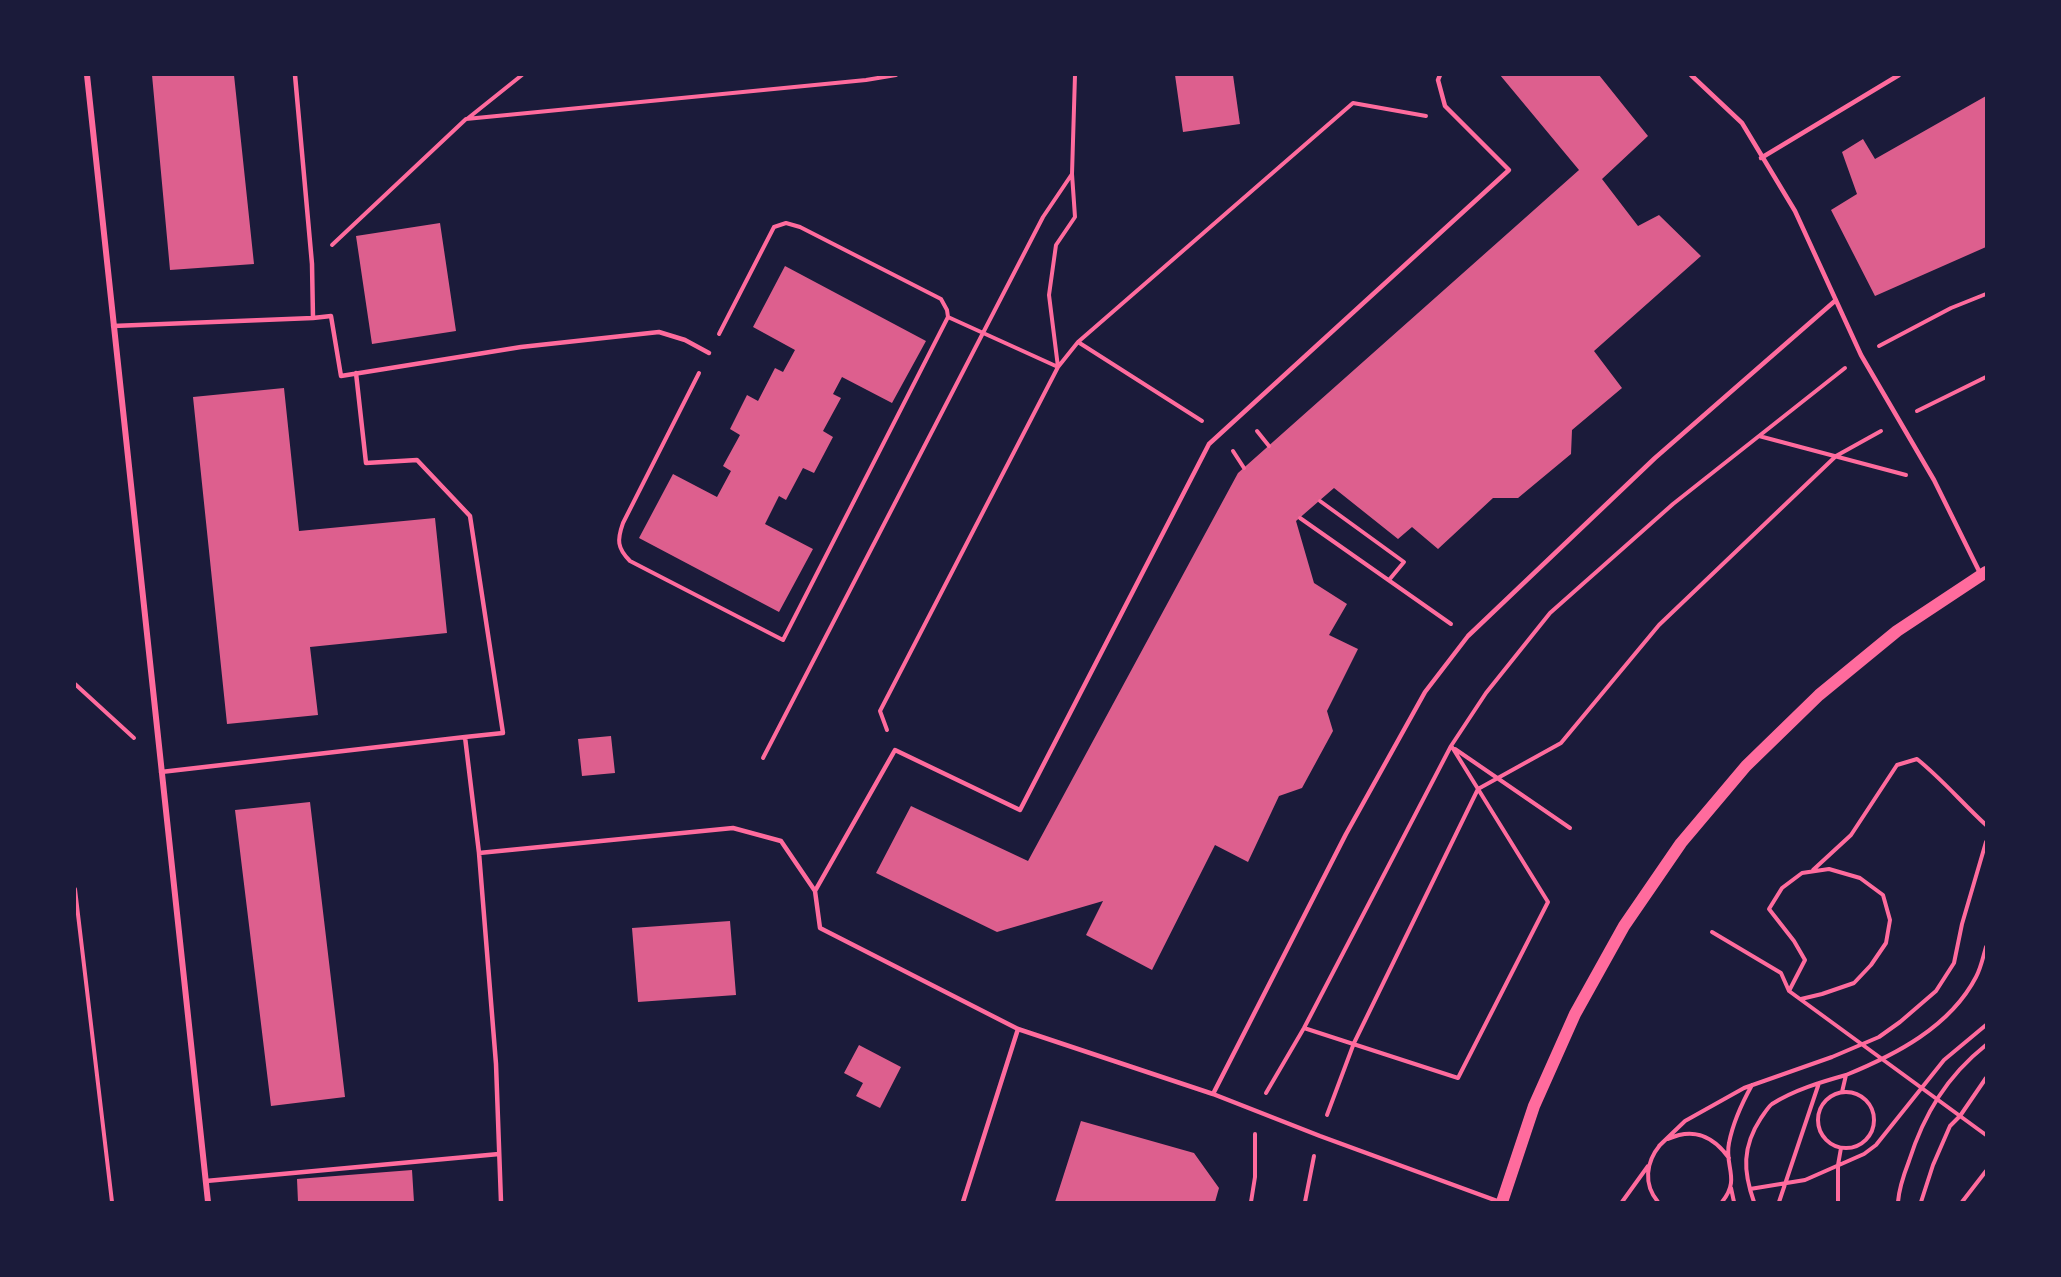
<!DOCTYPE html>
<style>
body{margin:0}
#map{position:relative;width:2061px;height:1277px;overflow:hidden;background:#1b1b3a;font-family:"Roboto Condensed",sans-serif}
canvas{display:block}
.frame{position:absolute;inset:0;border:76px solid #1b1b3a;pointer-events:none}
</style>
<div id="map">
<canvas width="2061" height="1277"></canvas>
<div class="frame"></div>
</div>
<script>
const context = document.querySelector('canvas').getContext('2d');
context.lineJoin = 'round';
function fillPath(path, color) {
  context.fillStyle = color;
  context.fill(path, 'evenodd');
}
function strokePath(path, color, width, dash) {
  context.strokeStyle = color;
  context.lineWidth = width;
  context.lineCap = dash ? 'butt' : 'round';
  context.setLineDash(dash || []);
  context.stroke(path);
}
fillPath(new Path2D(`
 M 152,75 L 234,75 L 254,264 L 170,270 Z
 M 1175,75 L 1233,75 L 1240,124 L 1183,132 Z
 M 1500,75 L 1599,75 L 1648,136 L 1602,179 L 1638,226 L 1659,215 L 1701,256 L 1594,351 L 1622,388 L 1572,430 L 1571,454 L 1518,498 L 1493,498 L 1438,549 L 1412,527 L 1398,539 L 1334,488 L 1296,521 L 1314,583 L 1347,604 L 1329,635 L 1358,649 L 1327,711 L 1333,731 L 1302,788 L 1279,796 L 1248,862 L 1215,845 L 1152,970 L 1086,935 L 1103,901 L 997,932 L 876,873 L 911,806 L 1028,861 L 1238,473 L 1579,170 Z
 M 1986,96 L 1986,247 L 1875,296 L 1831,210 L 1857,194 L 1842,152 L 1863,139 L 1875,159 Z
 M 440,223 L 456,331 L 372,344 L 356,236 Z
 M 785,266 L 926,341 L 892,403 L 842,377 L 833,394 L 841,398 L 823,431 L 833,437 L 814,473 L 803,468 L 786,500 L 779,496 L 765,524 L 813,549 L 779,612 L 639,538 L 673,474 L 717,497 L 731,471 L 723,466 L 740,435 L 730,429 L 747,395 L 758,401 L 775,368 L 783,372 L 795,350 L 753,327 Z
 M 284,388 L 299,531 L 435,518 L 447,633 L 310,647 L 318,715 L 227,724 L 193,397 Z
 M 611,736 L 615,773 L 582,776 L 578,739 Z
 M 310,802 L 345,1097 L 271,1106 L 235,810 Z
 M 730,921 L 736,995 L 638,1002 L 632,928 Z
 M 859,1045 L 901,1067 L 880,1108 L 856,1096 L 863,1083 L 844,1073 Z
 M 1081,1121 L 1194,1153 L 1219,1188 L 1215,1202 L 1055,1202 Z
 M 412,1170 L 414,1202 L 298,1202 L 297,1179 Z`), '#dd5f8e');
strokePath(new Path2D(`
 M 467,119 L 522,75
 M 332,245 L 466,119 L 866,80 L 896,75
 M 719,334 L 774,227 L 786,223 L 800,227 L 941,299 L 947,310 L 948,317
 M 1078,342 L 1202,421
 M 1879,346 L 1951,308 L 1986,294
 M 1058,367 L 1049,295 L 1056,245 L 1075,217 L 1072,174 L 1075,75
 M 699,373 L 623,523 C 617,540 617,548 630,561 L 783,640 L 948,317 L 1058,367
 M 1917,411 L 1986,377
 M 1257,431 L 1269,446
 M 1759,436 L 1906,475
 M 1233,451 L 1244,468
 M 1320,501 L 1404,562 L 1389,580
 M 1300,518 L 1451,624
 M 75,684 L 134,738
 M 887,730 L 880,711 L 1058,367 L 1078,342 L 1353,103 L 1426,116
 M 1455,749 L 1570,828
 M 763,758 L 1043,217 L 1072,174
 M 1813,870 L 1851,835 L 1897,765 L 1917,759 C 1942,779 1962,803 1986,825
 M 75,889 L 112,1202
 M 1712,932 L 1781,973 L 1789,991 L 1986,1135
 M 1789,991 L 1805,960 L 1794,941 L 1769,909 L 1782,888 L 1802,873 L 1829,869 L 1860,878 L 1883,895 L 1890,920 L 1886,943 L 1871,965 L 1854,983 L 1822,994 L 1801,999
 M 1304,1028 L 1458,1078 L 1548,902 L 1452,747
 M1818 1120a28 28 0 1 1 56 0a28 28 0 1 1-56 0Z
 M 1842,1092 L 1846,1075 C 1895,1055 1950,1027 1976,977 C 1981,968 1983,957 1986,947
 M 1266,1093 L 1304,1028 L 1451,746 L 1486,693 L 1550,613 L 1673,504 L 1845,368
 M 1327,1115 L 1354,1043 L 1478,789 L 1561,743 L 1659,625 L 1836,456 L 1881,431
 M 1668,1139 C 1694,1127 1713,1136 1729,1158
 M 1659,1146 L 1685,1121 L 1744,1088 L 1832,1057 L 1879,1037 L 1900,1022 L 1936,991 L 1954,963 L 1962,924 L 1986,842
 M 1731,1188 L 1734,1202
 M 1750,1189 L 1805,1180 L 1864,1154 L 1876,1145 L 1944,1060 L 1986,1025
 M 1251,1202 L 1255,1177 L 1255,1134
 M 1305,1202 L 1314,1156
 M 1622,1202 L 1648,1166
 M 1658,1202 C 1643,1184 1646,1162 1660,1145
 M 1722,1202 C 1741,1179 1724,1166 1729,1143 C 1733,1122 1742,1103 1752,1085
 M 1754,1202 C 1743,1171 1742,1147 1761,1118 C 1764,1114 1768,1107 1772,1104 C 1794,1090 1821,1082 1846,1075
 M 1779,1202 L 1819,1083
 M 1838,1202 L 1838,1165 L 1841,1148
 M 1898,1202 C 1899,1188 1904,1174 1909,1161 C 1924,1114 1947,1076 1986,1045
 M 1921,1202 L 1933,1165 L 1950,1126 L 1960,1116 L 1986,1078
 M 1962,1202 L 1986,1171`), '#ff6b9d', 4);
strokePath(new Path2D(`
 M 1440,75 L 1438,80 L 1445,106 L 1509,170 L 1209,444 L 1020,810 L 895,750 L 815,891 L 820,928 L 1018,1029 L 1213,1094 L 1320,1136 L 1500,1202
 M 1691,75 L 1742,123 L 1795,211 L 1861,355 L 1934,480 L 1981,575
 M 1761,158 L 1899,75
 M 313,318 L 331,316 L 341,376 L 521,347 L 659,332 L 685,340 L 709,353
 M 113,326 L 313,318 L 312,264 L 295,75
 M 356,373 L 366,463 L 417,460 L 470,516 L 503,733 L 465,737
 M 161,772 L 465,737 L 479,853
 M 1213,1094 L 1346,834 L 1425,692 L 1468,636 L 1655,458 L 1836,300
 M 206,1181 L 499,1154
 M 501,1202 L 496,1064 L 479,853 L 733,828 L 781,841 L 815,891
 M 963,1202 L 1018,1029`), '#ff6b9d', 4.5);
strokePath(new Path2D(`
 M 87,75 L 208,1202`), '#ff6b9d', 6);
strokePath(new Path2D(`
 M 1502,1202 L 1534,1106 L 1575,1014 L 1624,926 L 1681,843 L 1746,766 L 1819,695 L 1897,631 L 1986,572`), '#ff6b9d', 12);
</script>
